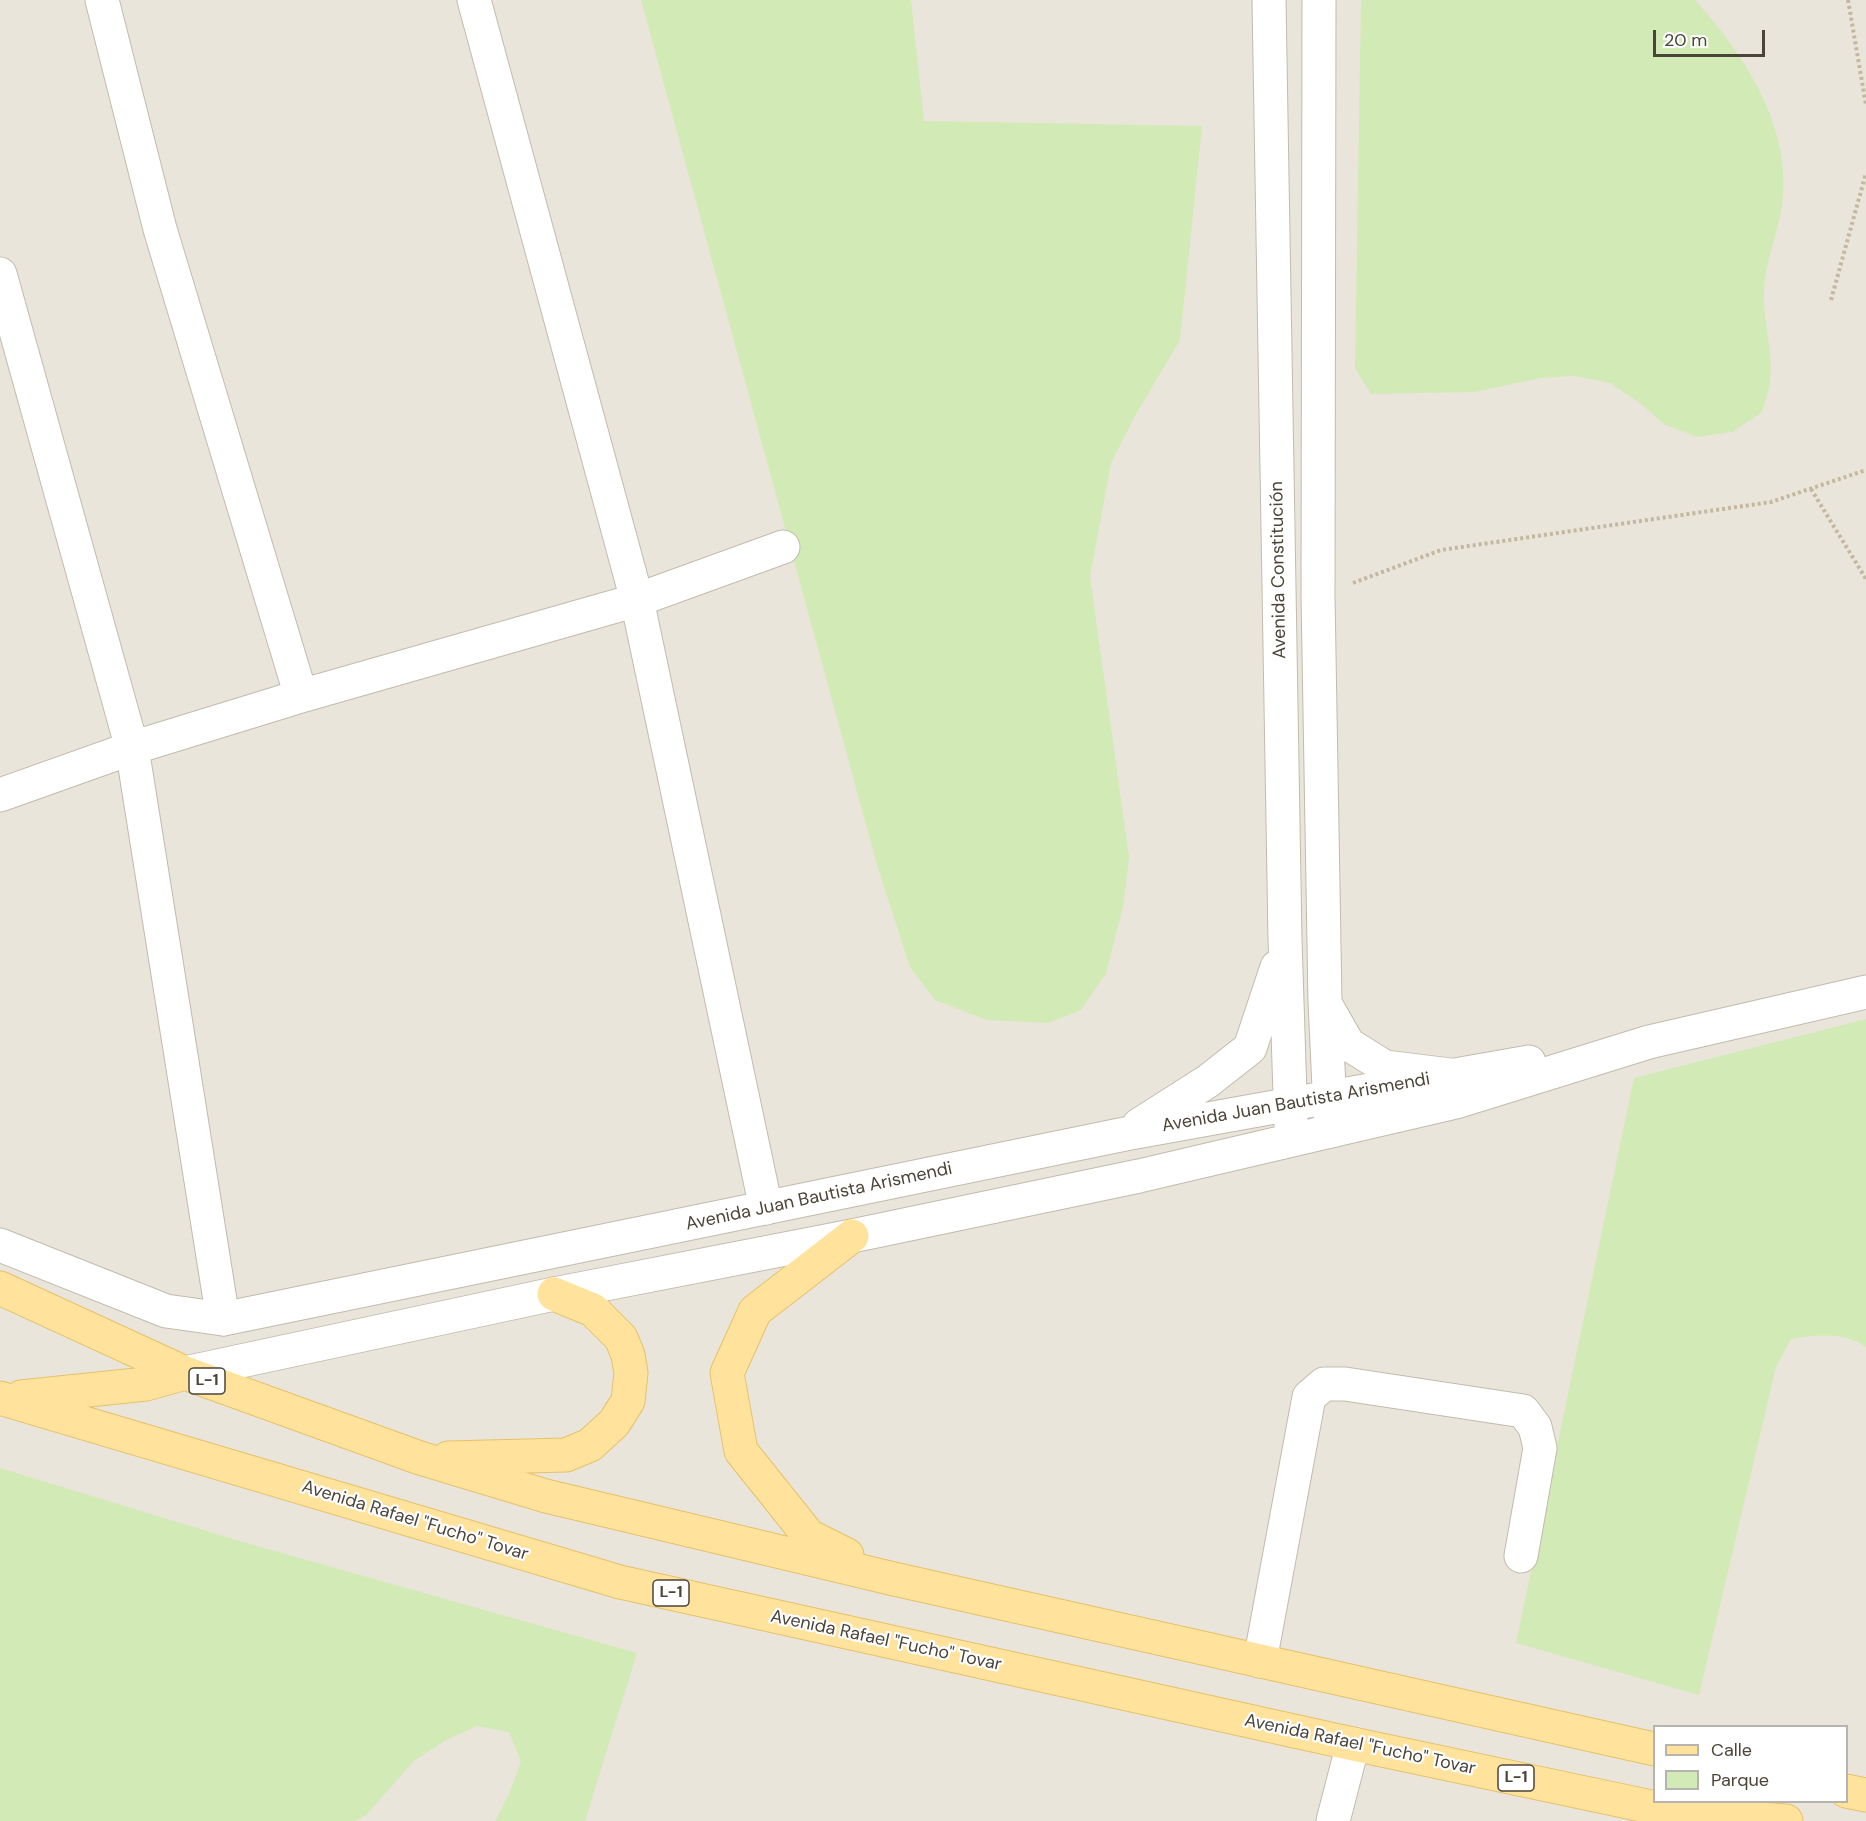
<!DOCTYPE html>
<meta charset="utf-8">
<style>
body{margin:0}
#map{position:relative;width:1866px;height:1821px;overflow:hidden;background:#f6f3ec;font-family:"DM Sans",sans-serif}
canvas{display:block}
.legend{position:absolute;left:1653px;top:1725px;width:195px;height:78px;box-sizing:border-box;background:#fff;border:2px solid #b7b4b0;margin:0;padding:8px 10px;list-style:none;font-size:18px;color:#4b4439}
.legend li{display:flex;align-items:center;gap:12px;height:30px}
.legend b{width:30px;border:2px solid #b7b4b0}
.scale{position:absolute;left:1653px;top:30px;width:112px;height:27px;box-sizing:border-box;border:3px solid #4b4439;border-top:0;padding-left:8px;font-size:18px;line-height:21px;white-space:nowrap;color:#4b4439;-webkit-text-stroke:4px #fff;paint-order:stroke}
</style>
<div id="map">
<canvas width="1866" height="1821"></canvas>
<ul class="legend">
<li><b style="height:8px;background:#ffe39c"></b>Calle</li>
<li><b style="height:16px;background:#d2eab5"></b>Parque</li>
</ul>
<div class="scale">20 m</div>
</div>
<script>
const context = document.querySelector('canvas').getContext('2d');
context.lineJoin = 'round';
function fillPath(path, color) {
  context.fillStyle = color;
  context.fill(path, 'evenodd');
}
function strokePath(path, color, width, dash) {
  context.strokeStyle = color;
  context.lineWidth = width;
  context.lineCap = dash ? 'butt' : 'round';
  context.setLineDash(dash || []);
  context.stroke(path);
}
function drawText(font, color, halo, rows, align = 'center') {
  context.font = font + ' "DM Sans",sans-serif';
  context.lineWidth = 4.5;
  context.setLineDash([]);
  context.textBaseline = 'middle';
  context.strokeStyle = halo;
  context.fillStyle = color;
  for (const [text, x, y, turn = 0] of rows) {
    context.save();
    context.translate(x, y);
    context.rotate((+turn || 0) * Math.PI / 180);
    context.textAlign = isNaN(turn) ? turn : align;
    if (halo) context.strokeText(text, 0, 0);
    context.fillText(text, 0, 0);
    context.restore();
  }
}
fillPath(new Path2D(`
 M 0,0 L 1866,0 L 1866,1821 L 0,1821 ZM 1654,1726 L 1846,1726 L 1846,1802 L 1654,1802 Z`), '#eae5da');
fillPath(new Path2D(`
 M 641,0 L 911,0 L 924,121 L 1202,126 L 1180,340 L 1136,414 L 1111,463 L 1090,577 L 1129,857 L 1123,907 L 1106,973 L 1081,1010 L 1048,1023 L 987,1020 L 935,1000 L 910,967 L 877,865 Z
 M 1361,0 L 1695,0 C 1744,54 1793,128 1782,205 C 1778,234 1765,261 1764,290 C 1762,320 1774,351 1770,381 C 1769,392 1765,402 1762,412 L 1732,432 L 1698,437 L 1665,425 L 1640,403 L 1610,383 L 1575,376 L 1541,378 L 1475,392 L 1371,394 L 1355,368 Z
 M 1866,1019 L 1866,1347 C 1843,1331 1816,1335 1791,1339 L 1776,1367 L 1699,1695 L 1516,1643 L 1634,1078 Z
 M 0,1468 L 243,1542 L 637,1653 L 585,1821 L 495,1821 L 509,1794 L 521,1762 L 509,1732 L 477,1726 L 446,1740 L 414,1761 L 366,1815 L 355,1821 L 0,1821 Z`), '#d2eab5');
const minor = new Path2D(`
 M 102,0 L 160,229 L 301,696
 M 474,0 L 637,600 L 766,1208
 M 0,274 L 132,748 L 223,1319
 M 0,795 L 132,748 L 301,696 L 637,600 L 783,547
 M 1330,1097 L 1529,1062
 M 1331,1131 L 1456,1102 L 1649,1042 L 1866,992
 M 1260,1661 L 1309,1397 L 1324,1384 L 1345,1384 L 1523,1411 L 1535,1427 L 1540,1448 L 1521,1556
 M 1333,1821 L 1353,1744`);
const tertiary = new Path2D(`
 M 1269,0 L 1285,939 L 1291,1126
 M 1327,1007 L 1348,1044 L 1385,1067 L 1450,1075
 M 1139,1125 L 1208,1081 L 1250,1048 L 1277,967
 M 0,1245 L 166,1311 L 223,1319 L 1125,1134 L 1330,1097
 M 185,1373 L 554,1294 L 852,1236 L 1139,1176 L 1331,1131 L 1325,1002 L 1318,596 L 1319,0`);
const primary = new Path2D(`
 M 0,1288 L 185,1373 L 420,1458 L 546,1496 L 894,1579 L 1654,1749
 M 21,1397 L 146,1384 L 185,1373
 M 0,1398 L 620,1582 L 1353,1744 L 1680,1813 L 1786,1821
 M 448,1458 L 566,1455 L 590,1445 L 614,1423 L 628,1401 L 631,1373 L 628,1355 L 621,1338 L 593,1310 L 554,1294
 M 847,1555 L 809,1536 L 741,1451 L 727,1373 L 755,1311 L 852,1236
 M 1846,1791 L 1866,1795`);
strokePath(minor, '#c2bbae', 35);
strokePath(tertiary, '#c2bbae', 35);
strokePath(primary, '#e6c16a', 35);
strokePath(new Path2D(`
 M 1848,0 L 1866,105
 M 1831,300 L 1866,173
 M 1811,489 L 1866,579
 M 1353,583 L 1441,550 L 1771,502 L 1866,470`), '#c4b79f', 4, [3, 3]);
strokePath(minor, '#fff', 33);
strokePath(tertiary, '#fff', 33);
strokePath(primary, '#ffe39c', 33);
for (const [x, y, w] of [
 [207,1381,36],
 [671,1593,36],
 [1516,1778,36]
]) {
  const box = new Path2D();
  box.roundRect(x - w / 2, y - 13, w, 26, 4.5);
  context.fillStyle = '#fff';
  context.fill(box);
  strokePath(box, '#4b4439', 1.5);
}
drawText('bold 16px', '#4b4439', null, [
 ["L-1",207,1381],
 ["L-1",671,1593],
 ["L-1",1516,1778]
]);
drawText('18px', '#4b4439', '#fff', [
 ["Avenida Constitución",1279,570,-91],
 ["Avenida Juan Bautista Arismendi",1296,1103,-10],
 ["Avenida Juan Bautista Arismendi",819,1197,-12],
 ["Avenida Rafael \"Fucho\" Tovar",415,1521,17],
 ["Avenida Rafael \"Fucho\" Tovar",886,1641,12],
 ["Avenida Rafael \"Fucho\" Tovar",1360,1745,12]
]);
</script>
